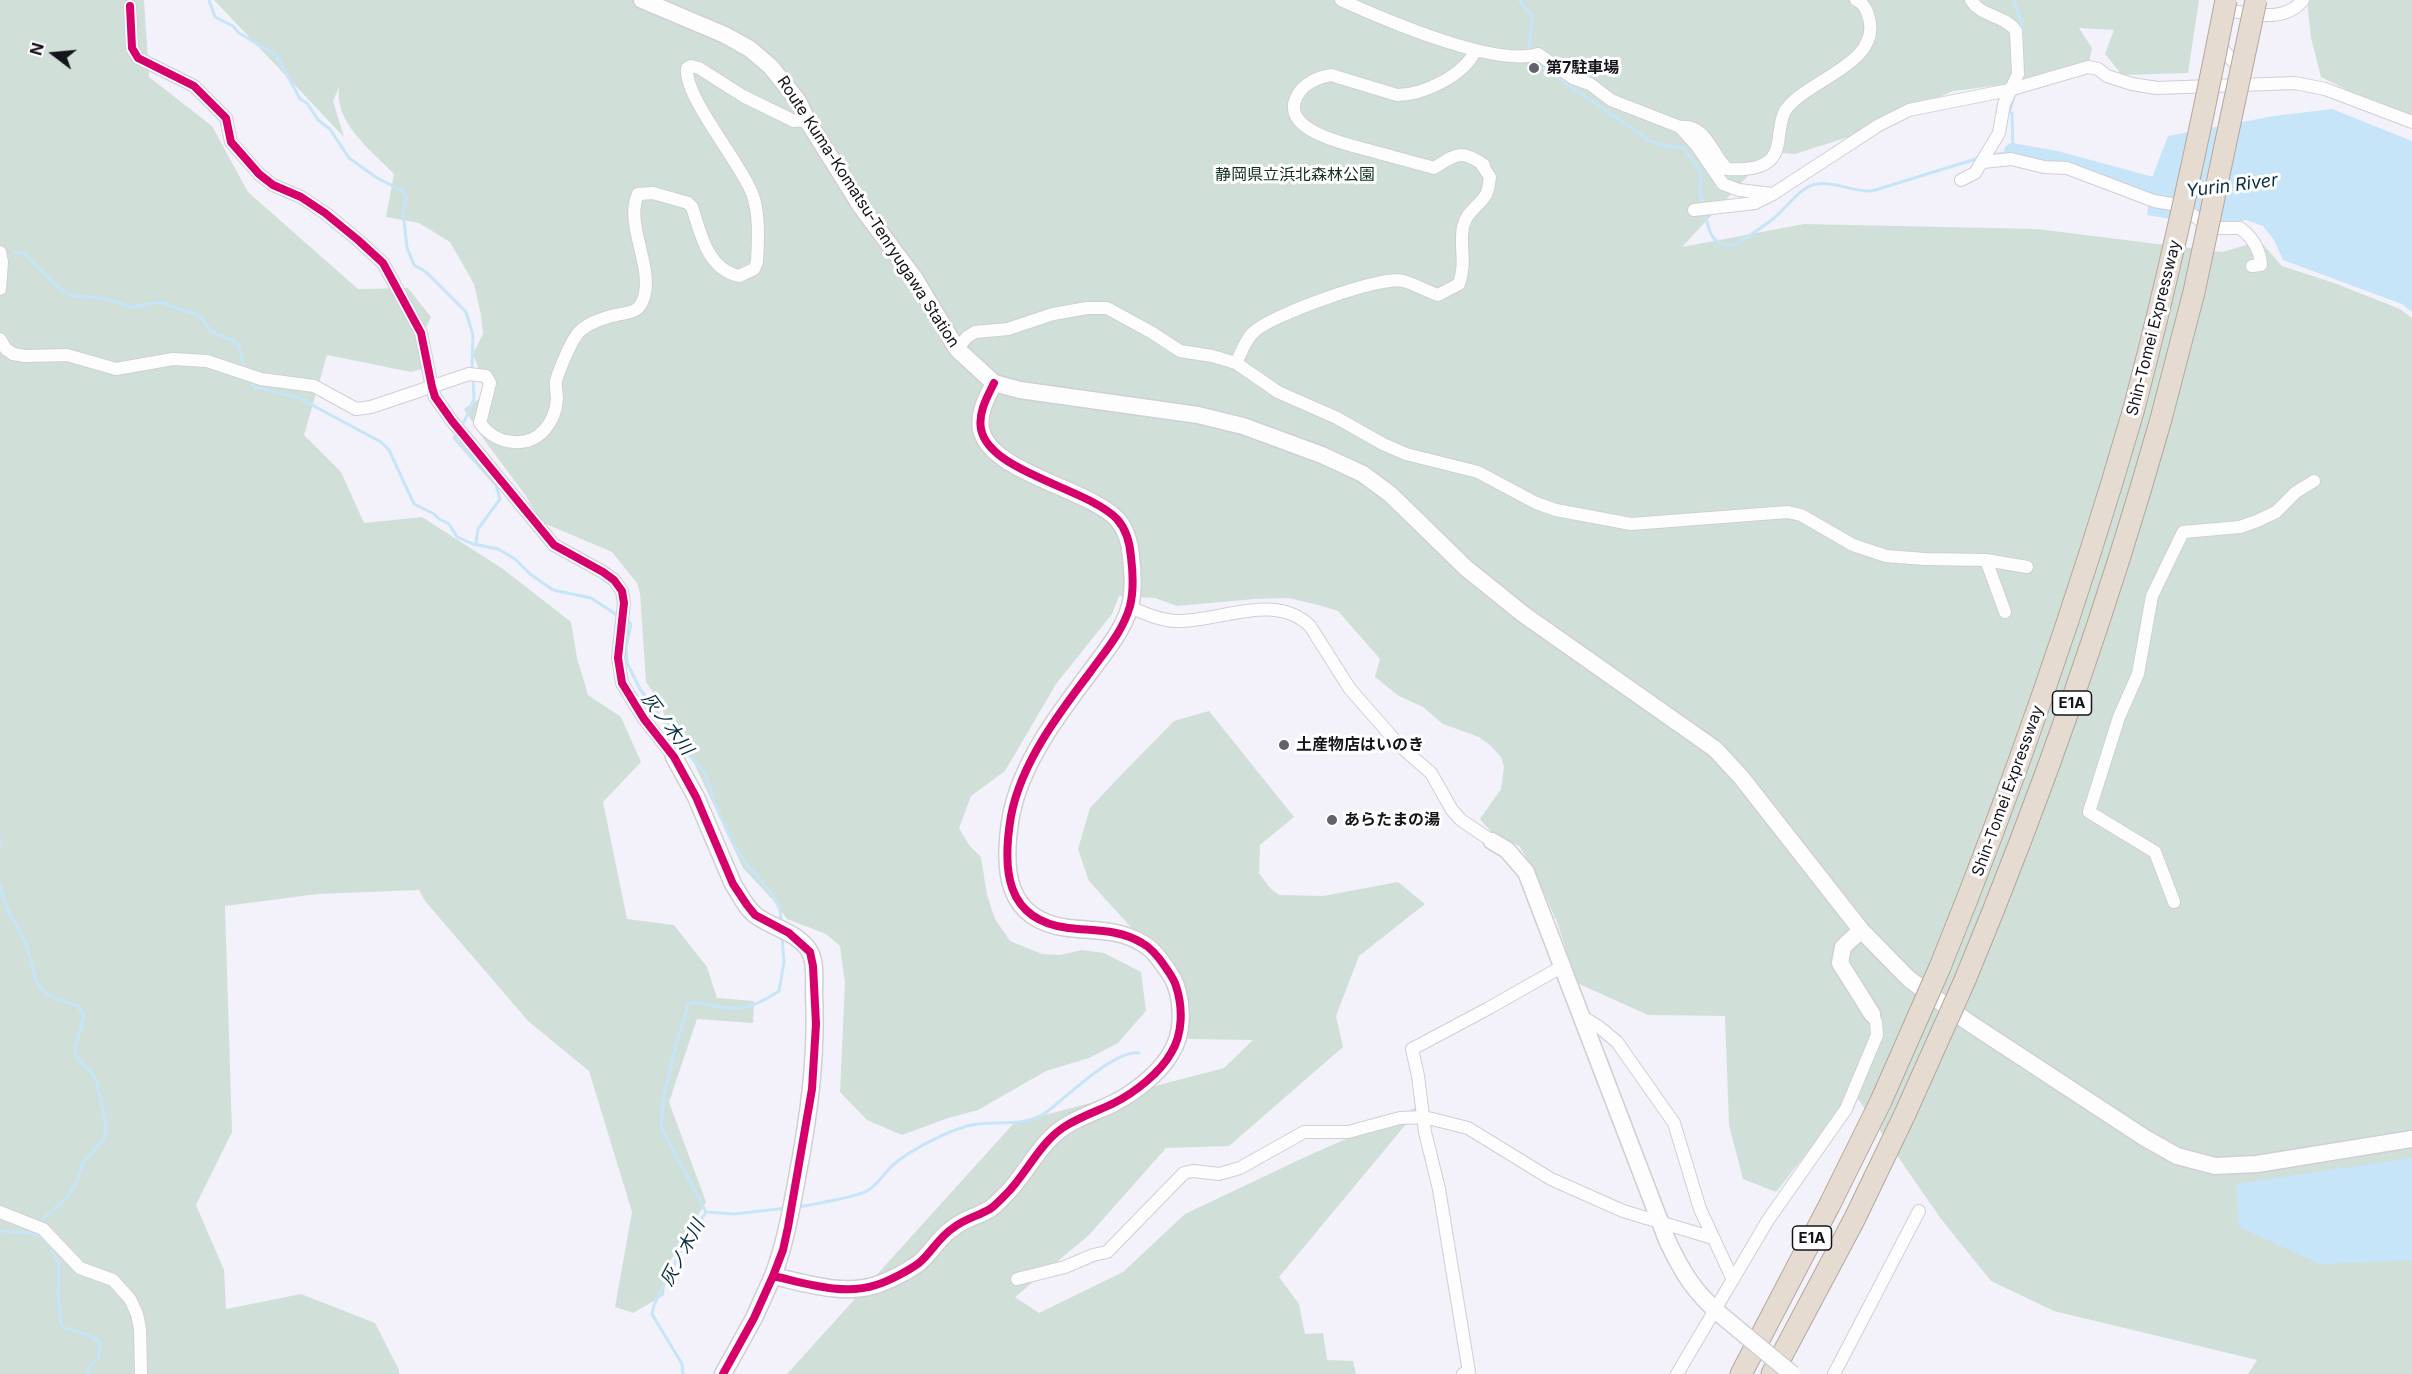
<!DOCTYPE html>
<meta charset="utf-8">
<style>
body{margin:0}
#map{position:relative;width:2412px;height:1374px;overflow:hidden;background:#f3f1fa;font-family:Inter,sans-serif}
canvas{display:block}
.north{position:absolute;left:24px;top:24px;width:60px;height:60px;-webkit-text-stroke:4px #fff;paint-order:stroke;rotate:286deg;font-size:16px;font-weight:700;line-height:24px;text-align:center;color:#16141b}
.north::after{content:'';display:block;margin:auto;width:21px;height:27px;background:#16141b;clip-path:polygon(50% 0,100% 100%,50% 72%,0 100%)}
</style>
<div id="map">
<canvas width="2412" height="1374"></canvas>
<div class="north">N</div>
</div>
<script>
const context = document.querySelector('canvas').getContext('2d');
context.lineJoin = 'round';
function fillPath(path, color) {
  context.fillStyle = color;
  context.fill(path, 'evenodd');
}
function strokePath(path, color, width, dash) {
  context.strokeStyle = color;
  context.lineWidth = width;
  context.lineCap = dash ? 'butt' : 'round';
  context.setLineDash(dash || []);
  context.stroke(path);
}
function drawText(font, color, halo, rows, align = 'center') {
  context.font = font + ' Inter,"Noto Sans JP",sans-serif';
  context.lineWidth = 6;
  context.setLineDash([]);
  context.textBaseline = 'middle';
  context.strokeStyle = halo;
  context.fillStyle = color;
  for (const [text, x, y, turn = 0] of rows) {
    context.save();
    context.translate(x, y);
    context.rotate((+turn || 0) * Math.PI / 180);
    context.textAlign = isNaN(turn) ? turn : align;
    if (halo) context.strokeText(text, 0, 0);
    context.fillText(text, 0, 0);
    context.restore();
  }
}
fillPath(new Path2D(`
 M 0,0 L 144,0 L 149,77 L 212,126 L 248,192 L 358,289 L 408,288 L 431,317 L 424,332 L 425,368 L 411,372 L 327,355 L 304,435 L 341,472 L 364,523 L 422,517 L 503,569 L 571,622 L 577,658 L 588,695 L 621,717 L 641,762 L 603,802 L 627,919 L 674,925 L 707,967 L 717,998 L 754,1001 L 753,1023 L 697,1019 L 669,1102 L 706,1202 L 666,1268 L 664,1295 L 633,1313 L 615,1307 L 632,1212 L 589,1071 L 528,1021 L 425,901 L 419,890 L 318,894 L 225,906 L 232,1132 L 196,1205 L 224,1270 L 226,1309 L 301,1294 L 375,1323 L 399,1370 L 399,1374 L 0,1374 Z
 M 214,0 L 2199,0 L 2188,73 L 2122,75 L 2105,54 L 2114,30 L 2079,28 L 2092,48 L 2088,67 L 2042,80 L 1953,91 L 1858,134 L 1795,154 L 1770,152 L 1682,247 L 1804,224 L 2037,229 L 2222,252 L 2260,241 L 2282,266 L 2334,283 L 2400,309 L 2412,318 L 2412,1374 L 2248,1374 L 2257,1360 L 2054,1311 L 1991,1281 L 1941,1219 L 1854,1093 L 1776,1192 L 1743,1179 L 1729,1125 L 1725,1016 L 1648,1015 L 1568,979 L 1570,962 L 1557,922 L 1535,872 L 1519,846 L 1493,834 L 1480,819 L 1501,789 L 1504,767 L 1501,757 L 1491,746 L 1479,737 L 1443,724 L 1423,707 L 1399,696 L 1375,677 L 1380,659 L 1338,611 L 1322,606 L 1289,598 L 1255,599 L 1177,606 L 1155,598 L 1119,596 L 1112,614 L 1056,684 L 1005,771 L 971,796 L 959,828 L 969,845 L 981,857 L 987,895 L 995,919 L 1010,941 L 1042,954 L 1060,955 L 1082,950 L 1104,953 L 1141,972 L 1146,1011 L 1118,1043 L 1089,1058 L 1046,1071 L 978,1110 L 948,1118 L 902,1135 L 867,1120 L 840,1092 L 845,983 L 840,946 L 826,934 L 787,919 L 773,900 L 743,868 L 688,750 L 669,731 L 661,704 L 646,682 L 640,593 L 637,583 L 612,552 L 541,522 L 526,496 L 485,441 L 464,409 L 488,393 L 473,354 L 483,334 L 481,315 L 474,284 L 450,242 L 419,223 L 386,217 L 394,174 C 371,150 334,123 339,87 L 333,101 L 344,137 Z
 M 2307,0 L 2412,0 L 2412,122 L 2321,77 L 2311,38 Z
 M 1209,711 L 1294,817 L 1260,845 L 1259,873 L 1270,888 L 1279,895 L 1323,896 L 1398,882 L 1425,904 L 1359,956 L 1336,1016 L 1343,1047 L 1229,1146 L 1166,1148 L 1089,1235 L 1015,1297 L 1039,1313 L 1123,1272 L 1185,1214 L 1303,1158 L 1422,1105 L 1279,1277 L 1299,1304 L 1305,1334 L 1323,1333 L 1327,1360 L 1353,1361 L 1356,1374 L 787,1374 L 1014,1123 L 1224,1068 L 1253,1040 L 1188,1039 L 1176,977 L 1089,881 L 1078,849 L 1090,808 L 1123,773 L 1174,721 Z`), '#d0e0d9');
fillPath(new Path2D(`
 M 2332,109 L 2412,141 L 2412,312 L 2402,304 L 2283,260 L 2274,240 L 2263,226 L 2246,220 L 2213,226 L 2147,215 L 2152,178 L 2168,136 L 2274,116 Z
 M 2412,1158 L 2412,1260 L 2320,1264 L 2239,1227 L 2236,1184 Z`), '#c6e5f9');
strokePath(new Path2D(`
 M 209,0 L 215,17 L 233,26 L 239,33 L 277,56 L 300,99 L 307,103 L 318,120 L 330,129 L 349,158 L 377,178 L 403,191 L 406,198 L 403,211 L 407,248 L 414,265 L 426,272 L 466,312 L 473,335 L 472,371
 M 1519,0 L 1533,16 L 1528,53
 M 2014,0 L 2022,26 L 2022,64
 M 1531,59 L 1650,141 L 1666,146 L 1684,148 L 1701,172 L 1700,194 L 1704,206
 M 1991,155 L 2013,152 L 2012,113 L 2009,113 L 2014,97
 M 1705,212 C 1708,230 1712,248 1734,245 C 1748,237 1761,228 1773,219 C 1786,209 1800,186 1817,184 C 1835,181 1852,192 1872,191 L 1979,158
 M 15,252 L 25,254 L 59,288 L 70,295 L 107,299 L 131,307 L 160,302 L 198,315 L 212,332 L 232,340 L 239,346 L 245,371
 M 249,380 L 255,387 L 299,398 L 381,442 L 389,450 L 414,504 L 434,514 L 439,519 L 449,524 L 457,537 L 473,544 L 498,549 L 515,559 L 530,574 L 553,590 L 591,598 L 620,617
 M 464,422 L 474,399 L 473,377
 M 456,436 L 454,438 L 496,485 L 500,499 L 478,529 L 476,543
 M 626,620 L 631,624 L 626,647 L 627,663 L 640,689 L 686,752 L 705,773 L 714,801 L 730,838 L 747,865 L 772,894 L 780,910 L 781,921
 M 0,840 L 0,845
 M 0,885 L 6,906 L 27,946 L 36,981 L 42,990 L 54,998 L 78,1006 L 84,1016 L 75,1049 L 76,1056 L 96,1079 L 106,1125 L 104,1139 L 83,1163 L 75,1185 L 67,1197 L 43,1219
 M 796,1207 C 808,1206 858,1196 867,1191 C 877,1186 885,1172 893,1165 C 909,1151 940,1135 961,1128 C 990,1117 1022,1131 1048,1111 C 1067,1096 1116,1049 1139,1053
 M 706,1212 L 661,1127 L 664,1095 L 676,1045 L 688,1005 L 693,1002 C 732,1009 743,1015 779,991 L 784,962 L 782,937
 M 706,1212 L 734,1214 L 787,1208
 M 0,1231 L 33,1233 L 41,1236 L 49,1244 L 59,1264 L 58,1297 L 62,1327 C 75,1332 91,1333 100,1343 L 99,1358 L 90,1366 L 87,1374
 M 683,1374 L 682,1364 L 652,1314 L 654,1305 L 680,1253 L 706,1212`), '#c6e5f9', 3);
strokePath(new Path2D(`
 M 2013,152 L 2056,160 L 2174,192`), '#c6e5f9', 18);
const street = new Path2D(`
 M 1341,0 C 1383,19 1496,68 1538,54 L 1573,78 L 1590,84 L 1611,100 L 1680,127 L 1697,146 L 1723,184 L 1739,190 L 1772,194
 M 130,6 L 132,48 L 138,58 L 194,86 L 226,118 L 231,142 L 259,174 L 273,185 L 301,197 L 325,213 L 358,240 L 383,263 L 421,333 L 432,387 L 435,397 L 452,421 L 554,545 L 603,572 L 614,580 L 622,591 L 624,603 L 618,658 L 622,683 L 644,719 L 674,757
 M 2221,13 L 2225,10 C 2251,13 2284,24 2303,0
 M 2216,42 L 2242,71
 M 1680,127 C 1706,124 1711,153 1727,169 C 1741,170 1760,170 1771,159 C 1782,147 1777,125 1785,111 C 1805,80 1882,64 1869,18 C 1867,10 1864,3 1856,0
 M 1983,162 L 2011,159 L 2044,167 L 2067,168 L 2154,201 L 2178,205 L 2212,228 L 2240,228 C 2252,237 2260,249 2261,265 L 2252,266
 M 1961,180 L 1975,173 L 1999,133 L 2004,104 L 2018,74 L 2016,31 C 2005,15 1981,17 1971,0
 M 1694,210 L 1755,203 L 1773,194 L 1879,125 L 1909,110 L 2009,90 L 2088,67 L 2098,69 L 2107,76 L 2132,84 L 2157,88 L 2295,83 L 2325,89 L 2412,122
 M 0,252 L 2,262 L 0,289
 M 0,339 L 6,349 L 13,354 L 25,356 L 67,355 L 116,369 L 173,359 L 207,361 L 261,379 L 314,386 L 356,409 L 371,407 L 469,374 L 486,376 L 490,383 L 480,423 C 489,435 499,441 514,442 C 539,444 555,423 557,399 C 557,393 555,387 556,381 C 559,370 572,339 579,332 C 588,323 605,317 616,315 C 633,312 641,312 645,293 C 651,262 625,223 638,194 L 653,193 L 688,203 L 692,207 C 701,234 707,269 739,276 L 754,269 L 757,262 C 758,241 760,213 752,193 C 740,162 684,97 687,68 L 691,66 L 699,68 L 743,96 L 794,121 L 807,120
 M 957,349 L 967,337 L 975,332 L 1008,329 L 1053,314 L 1087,308 L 1107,308 L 1151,332 L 1180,351 L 1212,356 L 1236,363 L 1278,392 L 1337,418 L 1383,444 L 1406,454 L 1478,472 L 1536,503 L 1556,510 L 1631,524 L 1788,512 L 1801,515 L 1853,545 L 1886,556 L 1924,559 L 1986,560 L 2027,567
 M 1236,363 C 1241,353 1246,338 1255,331 C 1272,315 1382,275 1403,281 C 1415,284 1426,291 1438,295 L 1459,284 C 1467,260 1459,247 1463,227 C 1466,212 1478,207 1485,196 C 1489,191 1489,183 1490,177 L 1482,165 L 1484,165 C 1461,149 1456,154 1434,168 C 1413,162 1393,157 1372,151 C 1350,145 1278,131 1297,96 C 1303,84 1318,77 1331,75 L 1397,95 C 1424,95 1464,75 1475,51
 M 1986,560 L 2005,612
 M 1130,607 C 1144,613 1159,620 1175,621 C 1218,623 1274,591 1310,626 L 1350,689 L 1400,746 L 1431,773 L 1452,810 L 1461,820 L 1492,841
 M 2174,902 L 2155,852 L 2089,812 L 2119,717 L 2138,674 L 2152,596 L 2183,532 L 2240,527 L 2257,521 L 2276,512 L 2296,492 L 2314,481
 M 1583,1017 L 1599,1027 L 1617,1042 L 1674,1123 L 1700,1209 L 1733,1280
 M 0,1212 L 43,1229 L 80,1268 L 113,1280 L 130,1299 L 137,1314 L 140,1329 L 141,1374
 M 1017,1279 L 1065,1267 L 1093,1255 L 1107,1252 L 1184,1173 L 1193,1171 L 1219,1174 L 1240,1168 L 1304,1132 L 1348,1132 L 1400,1118 L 1424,1117 L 1468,1128 L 1551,1179 L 1623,1211 L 1713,1238
 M 1463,1374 L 1469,1372 L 1439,1189 L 1425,1132 L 1418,1076 L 1412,1049 L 1489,1008 L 1563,966
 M 1677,1374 L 1768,1220 L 1846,1109 L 1877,1035 L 1876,1022 L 1872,1014
 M 1834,1374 L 1919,1211`);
const secondary = new Path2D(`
 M 642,0 L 725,35 L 750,49 L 771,67 L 798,101 L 807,120 L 862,208 L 915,279 L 957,349 L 994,383 L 1020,390 L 1198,415 L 1243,426 L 1322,455 L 1363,474 L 1390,494 L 1466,568 L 1523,614 L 1715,749 L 1741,777 L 1861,930 L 1909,979 L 1968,1022 L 2145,1138 L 2177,1156 L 2215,1166 L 2257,1164 L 2412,1139
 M 674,757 L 696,797 L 733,884 C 740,895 747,910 758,917 C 774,928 799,933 810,952 C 816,963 814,981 814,993 C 817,1056 809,1116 797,1178 C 791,1211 785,1244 773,1276
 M 1492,841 L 1507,850 L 1526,872 L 1667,1240 C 1682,1272 1694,1292 1721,1315
 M 1861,930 L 1843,947 L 1840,963 L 1872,1014
 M 723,1374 L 754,1318 L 773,1276 C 805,1283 843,1296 876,1285 C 889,1281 908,1271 919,1263 C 931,1253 939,1237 953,1228 C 964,1219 978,1216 990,1209 C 997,1204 1004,1196 1010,1190 C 1028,1170 1041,1142 1064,1127 C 1079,1117 1098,1111 1114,1103 C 1134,1093 1160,1073 1171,1053 C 1183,1034 1183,1007 1176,986 C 1174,979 1170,974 1166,968 C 1160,959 1152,948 1142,943 C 1119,929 1094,931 1068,928 C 1005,920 1002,869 1011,816 C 1021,763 1059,713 1091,671 C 1106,650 1123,631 1130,606 C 1134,590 1133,573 1131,557 C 1130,544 1126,529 1117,519 C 1087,488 989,472 981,429 C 978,413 987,397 994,383`);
const highway = new Path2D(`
 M 1940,967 C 2014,785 2078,601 2133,412
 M 1965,980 C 2041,797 2107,610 2161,419
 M 1741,1374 L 1829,1206 L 1881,1101
 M 1772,1374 L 1854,1220 L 1905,1114`);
strokePath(street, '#d0ced6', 14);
strokePath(secondary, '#d0ced6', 19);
strokePath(highway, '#b4a89f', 23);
strokePath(street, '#fdfdfe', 12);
strokePath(secondary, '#fdfdfe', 16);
strokePath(highway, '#e5dbd0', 21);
const secondaryBridge = new Path2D(`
 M 1721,1315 L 1792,1374`);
const highwayBridge = new Path2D(`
 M 2133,412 C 2169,276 2199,139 2226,0
 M 2161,419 L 2194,292 L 2256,0
 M 1881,1101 L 1940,967
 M 1905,1114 L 1965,980`);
strokePath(secondaryBridge, '#d0ced6', 19, []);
strokePath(highwayBridge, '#b4a89f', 23, []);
strokePath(secondaryBridge, '#fdfdfe', 16);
strokePath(highwayBridge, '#e5dbd0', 21);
strokePath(new Path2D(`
 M 130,6 L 132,48 L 138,58 L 194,86 L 226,118 L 231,142 L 259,174 L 273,185 L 301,197 L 325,213 L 358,240 L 383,263 L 421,333 L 432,387 L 435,397 L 452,421 L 554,545 L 603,572 L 614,580 L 622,591 L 624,603 L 618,658 L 622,683 L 644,719 L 674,757 L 696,797 L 733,884 L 747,905 L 755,915 L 789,933 L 810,952 L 813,966 L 816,1024 L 812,1089 L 788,1227 L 783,1250 L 773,1276
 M 723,1374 L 754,1318 L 773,1276 C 805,1283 843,1296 876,1285 C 889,1281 908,1271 919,1263 C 931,1253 939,1237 953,1228 C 964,1219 978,1216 990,1209 C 997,1204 1004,1196 1010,1190 C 1028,1170 1041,1142 1064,1127 C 1079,1117 1098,1111 1114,1103 C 1134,1093 1160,1073 1171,1053 C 1183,1034 1183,1007 1176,986 C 1174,979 1170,974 1166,968 C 1160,959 1152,948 1142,943 C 1119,929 1094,931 1068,928 C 1005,920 1002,869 1011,816 C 1021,763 1059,713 1091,671 C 1106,650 1123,631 1130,606 C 1134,590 1133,573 1131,557 C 1130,544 1126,529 1117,519 C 1087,488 989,472 981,429 C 978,413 987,397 994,383`), '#d6006c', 8);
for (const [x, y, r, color] of [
 [1534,68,6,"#636169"],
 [1284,745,6,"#636169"],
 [1332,820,6,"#636169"]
]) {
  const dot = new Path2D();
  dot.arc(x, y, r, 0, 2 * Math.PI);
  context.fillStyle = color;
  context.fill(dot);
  strokePath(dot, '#fff', 2);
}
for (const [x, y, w] of [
 [2072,703,39],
 [1812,1238,39]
]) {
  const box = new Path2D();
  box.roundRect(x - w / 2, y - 12, w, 24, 4.5);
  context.fillStyle = '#fff';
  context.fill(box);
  strokePath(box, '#16141b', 1.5);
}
drawText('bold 15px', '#16141b', null, [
 ["E1A",2072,703],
 ["E1A",1812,1238]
]);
drawText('bold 16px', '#16141b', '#fff', [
 ["第7駐車場",1546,68],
 ["土産物店はいのき",1296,745],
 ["あらたまの湯",1344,820]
], 'left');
drawText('16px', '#0e311f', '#fff', [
 ["静岡県立浜北森林公園",1295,175]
]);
drawText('16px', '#16141b', '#fff', [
 ["Route Kuma-Komatsu-Tenryugawa Station",868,212,57],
 ["Shin-Tomei Expressway",2154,328,-76],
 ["Shin-Tomei Expressway",2008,791,-70]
]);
drawText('italic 18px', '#072f41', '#fff', [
 ["Yurin River",2232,186,-7],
 ["灰ノ木川",667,724,53],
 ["灰ノ木川",683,1253,-62]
]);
</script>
